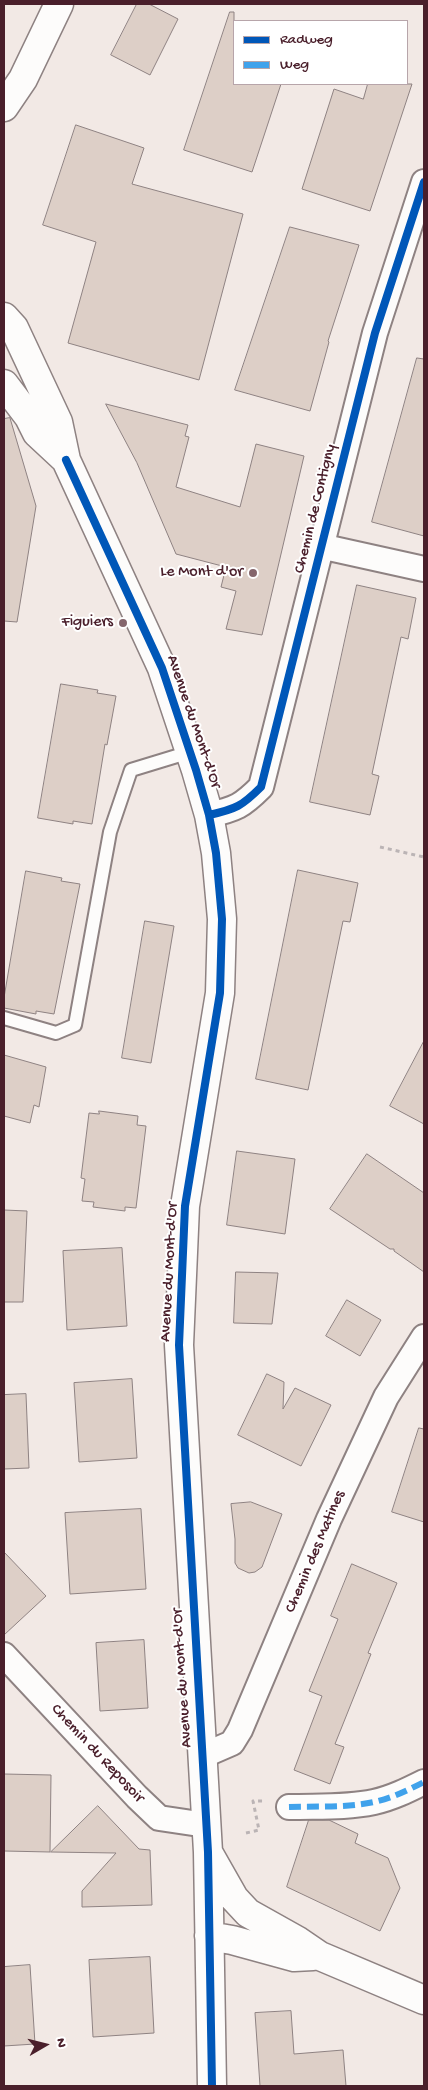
<!DOCTYPE html>
<style>
body{margin:0}
#map{position:relative;width:428px;height:2090px;overflow:hidden;background:#f2e9e5;font-family:"Gochi Hand",sans-serif}
canvas{display:block}
.frame{position:absolute;inset:0;border:5px solid #4a1f2b;pointer-events:none}
.legend{position:absolute;left:233px;top:20px;width:175px;height:65px;box-sizing:border-box;background:#fff;border:1px solid #b7a5aa;margin:0;padding:6px 9px;list-style:none;font-size:15px;color:#4a1f2b}
.legend li{display:flex;align-items:center;gap:10px;height:25px}
.legend b{width:25px;border:1px solid #b7a5aa}
.north{position:absolute;left:20px;top:2020px;width:50px;height:50px;-webkit-text-stroke:4px #fff;paint-order:stroke;rotate:82deg;font-size:14px;font-weight:700;line-height:20px;text-align:center;color:#4a1f2b}
.north::after{content:'';display:block;margin:auto;width:18px;height:22px;background:#4a1f2b;clip-path:polygon(50% 0,100% 100%,50% 72%,0 100%)}
</style>
<div id="map">
<canvas width="428" height="2090"></canvas>
<div class="frame"></div>
<ul class="legend">
<li><b style="height:6px;background:#0057b8"></b>Radweg</li>
<li><b style="height:6px;background:#40a2eb"></b>Weg</li>
</ul>
<div class="north">N</div>
</div>
<script>
const context = document.querySelector('canvas').getContext('2d');
context.lineJoin = 'round';
function fillPath(path, color) {
  context.fillStyle = color;
  context.fill(path, 'evenodd');
}
function strokePath(path, color, width, dash) {
  context.strokeStyle = color;
  context.lineWidth = width;
  context.lineCap = dash ? 'butt' : 'round';
  context.setLineDash(dash || []);
  context.stroke(path);
}
function drawText(font, color, halo, rows, align = 'center') {
  context.font = font + ' "Gochi Hand",sans-serif';
  context.lineWidth = 4;
  context.setLineDash([]);
  context.textBaseline = 'middle';
  context.strokeStyle = halo;
  context.fillStyle = color;
  for (const [text, x, y, turn = 0] of rows) {
    context.save();
    context.translate(x, y);
    context.rotate((+turn || 0) * Math.PI / 180);
    context.textAlign = isNaN(turn) ? turn : align;
    if (halo) context.strokeText(text, 0, 0);
    context.fillText(text, 0, 0);
    context.restore();
  }
}
const building = new Path2D(`
 M 137,4 L 149,4 L 178,19 L 150,75 L 111,55 Z
 M 230,12 L 234,12 L 234,84 L 281,84 L 252,172 L 184,150 Z
 M 368,84 L 412,84 L 370,211 L 302,189 L 334,89 L 363,99 Z
 M 76,125 L 144,148 L 132,184 L 243,214 L 199,380 L 68,343 L 96,242 L 43,225 Z
 M 290,227 L 359,245 L 328,341 L 329,342 L 310,411 L 235,390 Z
 M 417,358 L 424,359 L 424,536 L 372,522 Z
 M 106,404 L 188,425 L 185,436 L 189,437 L 176,487 L 240,507 L 256,444 L 304,456 L 262,635 L 226,629 L 236,591 L 221,587 L 226,567 L 176,554 L 137,463 Z
 M 10,418 L 36,506 L 17,622 L 4,621 L 4,419 Z
 M 357,585 L 416,598 L 408,639 L 401,637 L 372,774 L 379,776 L 370,815 L 310,802 Z
 M 61,684 L 98,690 L 97,693 L 116,696 L 107,745 L 105,744 L 92,824 L 73,821 L 73,824 L 38,818 Z
 M 298,870 L 358,883 L 350,922 L 343,921 L 308,1090 L 256,1079 Z
 M 26,871 L 62,878 L 61,881 L 80,884 L 54,1014 L 36,1011 L 36,1014 L 4,1008 L 4,998 Z
 M 145,921 L 174,926 L 151,1063 L 122,1058 Z
 M 424,1041 L 424,1124 L 390,1106 Z
 M 4,1055 L 46,1067 L 39,1107 L 34,1105 L 30,1123 L 4,1116 Z
 M 99,1111 L 138,1116 L 137,1125 L 146,1126 L 136,1208 L 125,1207 L 125,1211 L 93,1207 L 94,1202 L 82,1201 L 85,1179 L 81,1178 L 89,1113 L 99,1114 Z
 M 237,1151 L 295,1159 L 285,1234 L 227,1225 Z
 M 367,1154 L 424,1193 L 424,1272 L 394,1251 L 394,1249 L 390,1249 L 330,1209 Z
 M 4,1210 L 27,1211 L 23,1302 L 4,1302 Z
 M 122,1248 L 127,1326 L 67,1330 L 63,1251 Z
 M 236,1272 L 278,1273 L 272,1324 L 234,1323 Z
 M 347,1300 L 381,1320 L 360,1356 L 326,1336 Z
 M 267,1374 L 284,1382 L 283,1409 L 295,1388 L 331,1405 L 301,1466 L 238,1435 Z
 M 132,1379 L 137,1458 L 79,1462 L 74,1383 Z
 M 26,1394 L 29,1468 L 4,1469 L 4,1395 Z
 M 419,1428 L 424,1429 L 424,1522 L 392,1512 Z
 M 251,1502 L 282,1514 L 262,1567 L 255,1572 L 249,1573 L 238,1568 L 235,1563 L 235,1539 L 231,1504 Z
 M 141,1509 L 146,1589 L 70,1594 L 65,1513 Z
 M 4,1552 L 46,1596 L 4,1635 Z
 M 352,1564 L 397,1583 L 368,1653 L 371,1654 L 335,1744 L 344,1747 L 330,1784 L 294,1770 L 322,1696 L 309,1691 L 338,1619 L 331,1616 Z
 M 144,1640 L 148,1708 L 100,1711 L 96,1643 Z
 M 4,1774 L 51,1775 L 50,1852 L 4,1851 Z
 M 98,1806 L 139,1849 L 150,1850 L 152,1905 L 82,1907 L 82,1891 L 116,1853 L 51,1852 Z
 M 309,1820 L 329,1820 L 358,1834 L 355,1843 L 388,1858 L 400,1888 L 380,1931 L 287,1887 Z
 M 150,1957 L 154,2033 L 93,2037 L 89,1960 Z
 M 30,1965 L 35,2044 L 4,2046 L 4,1967 Z
 M 291,2011 L 294,2054 L 343,2050 L 346,2086 L 260,2086 L 255,2013 Z`);
fillPath(building, '#ddcfc7');
strokePath(building, '#8e8282', 1);
const lane = new Path2D(`
 M 4,1018 L 56,1033 L 75,1025 L 110,832 L 131,770 L 190,752`);
const street = new Path2D(`
 M 320,546 L 424,569
 M 209,815 C 236,809 242,806 261,787 L 375,333 L 424,182
 M 4,1655 L 137,1797 L 159,1818 L 206,1825
 M 202,1756 L 232,1743 L 240,1730 L 329,1519 L 386,1397 L 424,1337
 M 289,1807 C 317,1806 346,1808 374,1802 C 392,1798 408,1790 424,1782`);
const secondary = new Path2D(`
 M 4,107 L 23,79 L 59,4
 M 4,317 L 14,328 L 58,422 L 66,460 L 162,668 L 196,770 L 209,815 L 216,853 L 222,919 L 220,993 L 185,1206 L 179,1345 L 208,1852 L 212,2086
 M 4,384 L 29,417 L 37,433 L 66,460
 M 209,1854 L 234,1898 L 248,1913 L 298,1941 L 320,1956 L 424,2000
 M 209,1936 L 232,1940 L 294,1957 L 313,1956`);
strokePath(lane, '#8e8282', 16);
strokePath(street, '#8e8282', 28);
strokePath(secondary, '#8e8282', 31);
strokePath(new Path2D(`
 M 380,847 L 424,857
 M 246,1833 L 259,1830 L 253,1801 L 264,1801`), '#bbb4b5', 3, [4, 4]);
strokePath(lane, '#fdfcfb', 12);
strokePath(street, '#fdfcfb', 24);
strokePath(secondary, '#fdfcfb', 28);
strokePath(new Path2D(`
 M 289,1807 C 317,1806 346,1808 374,1802 C 392,1798 408,1790 424,1782`), '#40a2eb', 6, [12, 6]);
strokePath(new Path2D(`
 M 66,460 L 162,668 L 196,770 L 209,815 L 216,853 L 222,919 L 220,993 L 185,1206 L 179,1345 L 208,1852 L 212,2086
 M 209,815 C 236,809 242,806 261,787 L 375,333 L 424,182`), '#0057b8', 8);
for (const [x, y, r, color] of [
 [253,573,5,"#85666c"],
 [123,623,5,"#85666c"]
]) {
  const dot = new Path2D();
  dot.arc(x, y, r, 0, 2 * Math.PI);
  context.fillStyle = color;
  context.fill(dot);
  strokePath(dot, '#fff', 2);
}
drawText('16px', '#4a1f2b', '#fff', [
 ["Chemin de Contigny",316,509,-76],
 ["Avenue du Mont-d'Or",193,722,71],
 ["Avenue du Mont-d'Or",170,1272,-87],
 ["Chemin des Matines",316,1552,-67],
 ["Avenue du Mont-d'Or",183,1678,-94],
 ["Chemin du Reposoir",97,1754,47]
]);
drawText('16px', '#4a1f2b', '#fff', [
 ["Le Mont d'or",243,573],
 ["Figuiers",113,623]
], 'right');
</script>
